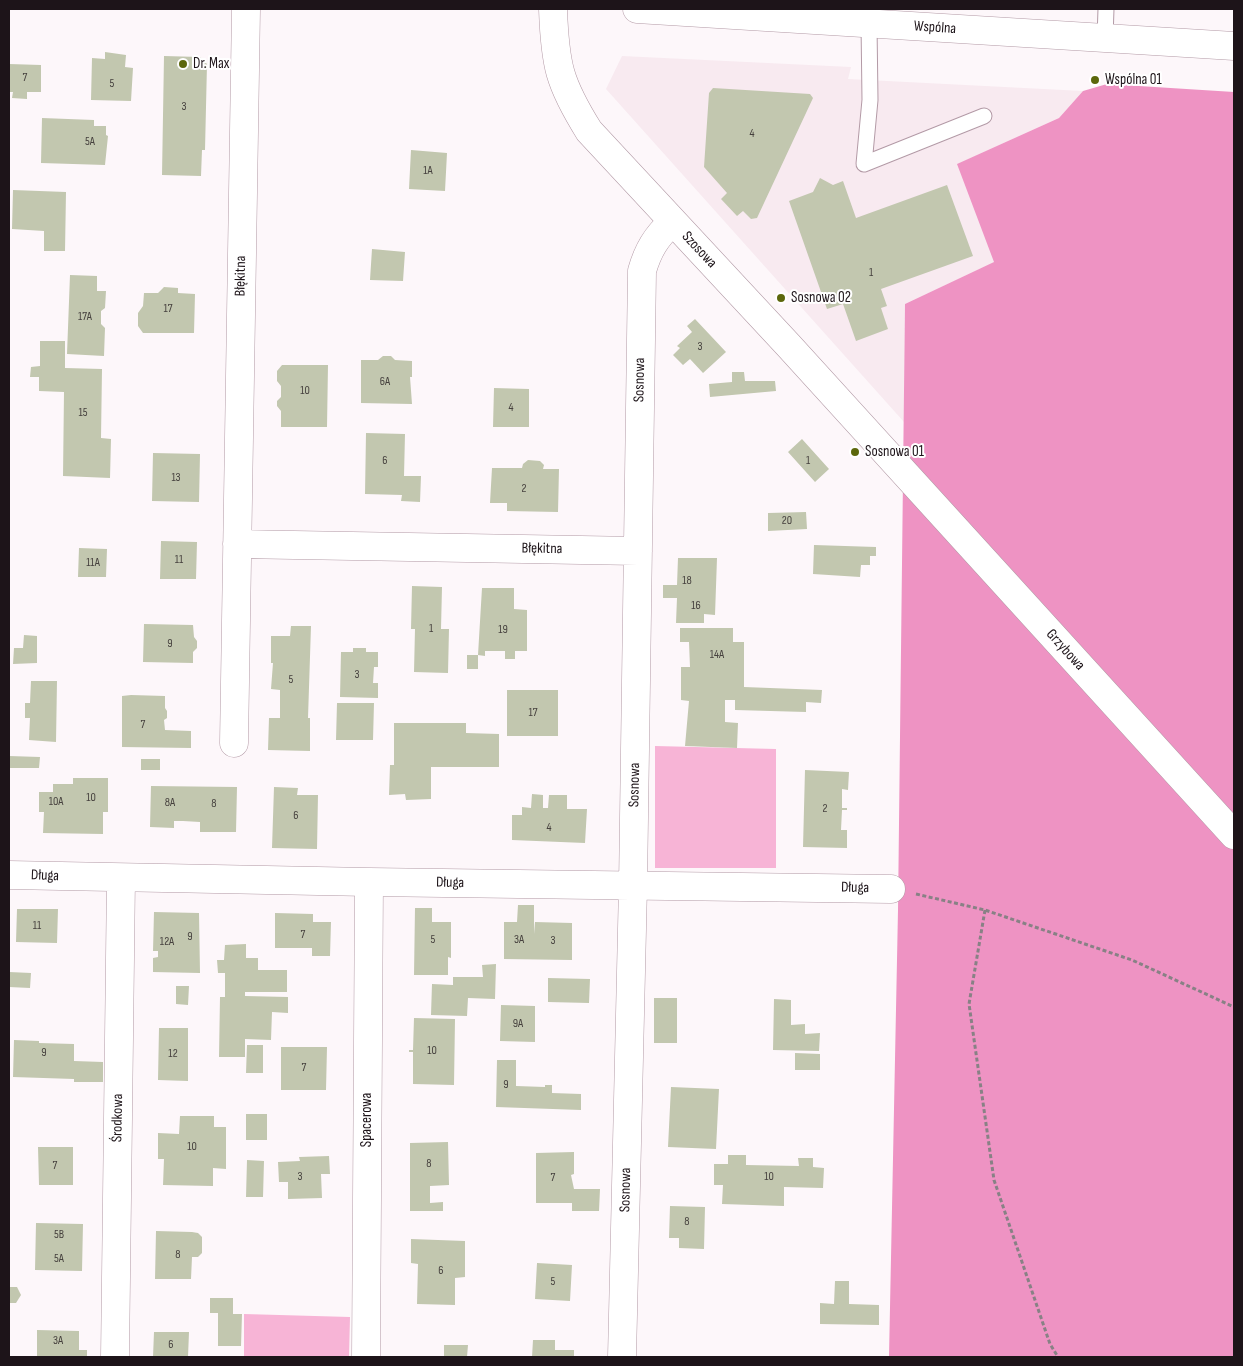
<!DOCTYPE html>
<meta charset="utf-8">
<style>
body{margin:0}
#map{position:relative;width:1243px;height:1366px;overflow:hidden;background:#fdf7fa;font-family:"Sofia Sans Condensed",sans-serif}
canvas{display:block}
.frame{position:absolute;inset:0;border:10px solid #1d1419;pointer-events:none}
</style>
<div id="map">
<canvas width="1243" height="1366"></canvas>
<div class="frame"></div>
</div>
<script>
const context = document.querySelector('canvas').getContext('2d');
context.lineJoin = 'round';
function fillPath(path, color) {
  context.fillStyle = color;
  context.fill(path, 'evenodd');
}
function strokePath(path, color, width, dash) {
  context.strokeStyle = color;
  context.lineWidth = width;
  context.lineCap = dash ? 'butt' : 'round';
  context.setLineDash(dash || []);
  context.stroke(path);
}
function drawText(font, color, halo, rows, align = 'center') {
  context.font = font + ' "Sofia Sans Condensed",sans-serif';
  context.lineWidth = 4;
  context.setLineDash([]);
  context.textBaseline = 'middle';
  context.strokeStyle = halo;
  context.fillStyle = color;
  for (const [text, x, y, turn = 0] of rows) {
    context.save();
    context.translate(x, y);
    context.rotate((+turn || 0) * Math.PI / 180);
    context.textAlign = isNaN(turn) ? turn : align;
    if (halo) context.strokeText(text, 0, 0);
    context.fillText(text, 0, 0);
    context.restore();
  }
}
fillPath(new Path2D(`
 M 622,56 L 851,67 L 848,79 L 1083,91 L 1059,118 L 958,164 L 995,262 L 905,304 L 904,422 L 606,89 Z`), '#f8eaf0');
fillPath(new Path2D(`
 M 655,746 L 776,749 L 776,868 L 655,868 Z
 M 244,1314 L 350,1317 L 349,1357 L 244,1357 Z`), '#f7b4d6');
fillPath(new Path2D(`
 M 1107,84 L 1234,92 L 1234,1357 L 889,1357 L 898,910 L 905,304 L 994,262 L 957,164 L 1059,118 L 1083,91 Z`), '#ee93c3');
fillPath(new Path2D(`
 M 105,52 L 126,55 L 125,67 L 133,68 L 131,101 L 91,100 L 92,58 L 105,59 Z
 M 164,56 L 200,57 L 207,64 L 205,150 L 202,150 L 201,176 L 162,175 Z
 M 9,64 L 41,65 L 41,92 L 27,92 L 27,99 L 12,98 L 13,92 L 9,92 Z
 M 713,88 L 810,94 L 813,98 L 757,218 L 751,219 L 743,211 L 737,216 L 721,199 L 727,193 L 704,167 L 709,93 Z
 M 42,118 L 94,120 L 94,126 L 106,126 L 106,135 L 108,136 L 105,165 L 41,163 Z
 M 411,150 L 447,153 L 445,191 L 409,189 Z
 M 820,178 L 833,185 L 843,181 L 856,218 L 947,185 L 973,256 L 881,289 L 887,306 L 881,308 L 888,329 L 856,341 L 843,304 L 827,309 L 789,201 L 813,192 Z
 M 13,190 L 66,192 L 65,251 L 44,251 L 44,231 L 12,229 Z
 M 372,249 L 405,252 L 403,281 L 370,280 Z
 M 70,275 L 97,276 L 97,291 L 106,291 L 105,308 L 101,311 L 101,324 L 105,328 L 104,356 L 67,354 Z
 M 164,287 L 178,288 L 178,293 L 195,294 L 194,333 L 143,333 L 138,326 L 138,313 L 143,306 L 144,293 L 158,293 Z
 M 695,319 L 726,352 L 703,373 L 690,359 L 683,365 L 673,355 L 680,348 L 677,346 L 692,332 L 687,326 Z
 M 40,341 L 65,341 L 65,368 L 102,369 L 101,438 L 111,439 L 110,478 L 63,476 L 64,392 L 39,391 L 39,377 L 30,377 L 31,367 L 40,366 Z
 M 383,356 L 391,356 L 395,360 L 412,361 L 412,377 L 410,377 L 412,404 L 361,403 L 361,360 L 378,360 Z
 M 282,365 L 328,365 L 327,427 L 281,427 L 281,411 L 277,406 L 277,401 L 281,397 L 281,386 L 277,381 L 277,371 Z
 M 732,372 L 744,372 L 745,381 L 775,381 L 776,391 L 710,397 L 709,384 L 732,382 Z
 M 494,388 L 529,389 L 529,427 L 493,427 Z
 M 366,433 L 405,434 L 404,476 L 421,476 L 420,502 L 401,501 L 402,495 L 365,494 Z
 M 802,439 L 829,469 L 815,482 L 788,452 Z
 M 153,453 L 200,454 L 199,502 L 152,501 Z
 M 528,460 L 540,461 L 544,465 L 543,469 L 559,469 L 558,512 L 507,511 L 507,503 L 490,503 L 492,468 L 522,468 L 523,464 Z
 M 806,512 L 807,529 L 768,531 L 768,513 Z
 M 161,541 L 197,542 L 196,579 L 160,579 Z
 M 814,545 L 876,547 L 876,556 L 870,556 L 870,565 L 861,565 L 860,577 L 813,574 Z
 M 79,548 L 107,549 L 106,577 L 78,577 Z
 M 678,558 L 717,558 L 715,615 L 704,614 L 704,623 L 676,623 L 677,598 L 663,598 L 663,585 L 677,585 Z
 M 412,586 L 442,587 L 441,629 L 449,629 L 448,673 L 414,672 L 415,629 L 411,629 Z
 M 482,588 L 514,588 L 514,609 L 527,610 L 527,651 L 515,651 L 515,659 L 505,659 L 505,651 L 485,651 L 485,656 L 478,655 Z
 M 144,624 L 193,625 L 194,637 L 197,641 L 197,648 L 193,652 L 193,663 L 143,662 Z
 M 291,626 L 311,626 L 308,718 L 310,718 L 310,751 L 268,750 L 269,718 L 280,718 L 280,690 L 271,689 L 273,663 L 271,663 L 271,636 L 290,636 Z
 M 680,628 L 733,628 L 733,642 L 744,642 L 744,687 L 822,690 L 821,703 L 806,702 L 806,712 L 735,710 L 735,700 L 725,700 L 725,722 L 738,723 L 737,748 L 685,746 L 689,701 L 681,700 L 681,667 L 690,667 L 689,642 L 680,642 Z
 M 24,635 L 37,636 L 37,663 L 13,664 L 14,648 L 23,648 Z
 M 353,648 L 366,648 L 366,652 L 378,652 L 378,667 L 374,667 L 373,683 L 378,683 L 378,698 L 340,697 L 341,652 L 353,652 Z
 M 467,655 L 478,655 L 478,669 L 467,669 Z
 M 31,681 L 57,681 L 56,742 L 29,740 L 30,718 L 25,718 L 25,703 L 30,703 Z
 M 507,690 L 558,690 L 558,736 L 507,736 Z
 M 131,695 L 165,696 L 165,708 L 167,711 L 167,718 L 164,720 L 165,730 L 191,731 L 191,748 L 122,747 L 122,696 Z
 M 337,703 L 374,703 L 373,740 L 336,740 Z
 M 394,723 L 466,723 L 466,733 L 499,734 L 499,767 L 431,767 L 431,799 L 406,800 L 405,794 L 389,795 L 390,765 L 394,765 Z
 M 9,756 L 40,757 L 39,768 L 9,768 Z
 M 141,759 L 160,759 L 160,770 L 141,770 Z
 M 805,770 L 849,772 L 848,790 L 842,789 L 842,808 L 847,808 L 847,810 L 842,810 L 841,830 L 847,830 L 847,848 L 803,847 Z
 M 73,778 L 108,778 L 108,812 L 103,812 L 103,834 L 43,833 L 44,812 L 39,812 L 39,792 L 53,792 L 53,784 L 73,784 Z
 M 151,786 L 237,787 L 236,832 L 200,832 L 200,822 L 183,821 L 174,821 L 174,828 L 150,827 Z
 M 274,787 L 298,788 L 297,795 L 318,795 L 317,849 L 272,848 Z
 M 532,794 L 543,795 L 543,808 L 548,808 L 549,795 L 567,795 L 567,809 L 587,809 L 585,843 L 512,840 L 512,815 L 522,815 L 522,807 L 531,808 Z
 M 518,905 L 534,905 L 534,934 L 535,922 L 572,923 L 572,960 L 504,959 L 504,922 L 517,922 Z
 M 415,908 L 432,908 L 432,922 L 451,922 L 451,958 L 448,957 L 448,975 L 414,975 Z
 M 17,909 L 58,909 L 57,943 L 16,942 Z
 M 154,912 L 199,913 L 200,973 L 153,972 L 153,958 L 158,957 L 158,951 L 153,951 Z
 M 275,913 L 313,914 L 313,922 L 331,922 L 330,956 L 312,956 L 312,948 L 275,948 Z
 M 246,944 L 246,958 L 258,958 L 258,970 L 287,970 L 287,992 L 245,992 L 245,996 L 288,997 L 288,1013 L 272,1012 L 271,1040 L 245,1039 L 245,1057 L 219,1057 L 220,997 L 225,997 L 225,973 L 218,973 L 217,960 L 224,960 L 225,945 Z
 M 496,964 L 495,999 L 468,998 L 467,1016 L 431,1015 L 432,984 L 453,985 L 453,977 L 483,977 L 482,965 Z
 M 9,972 L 31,973 L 30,988 L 9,987 Z
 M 548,978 L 590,979 L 589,1003 L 548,1002 Z
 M 176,986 L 189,986 L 188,1005 L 176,1004 Z
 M 654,998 L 677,998 L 677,1043 L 654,1043 Z
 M 774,999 L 791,1000 L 791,1025 L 805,1024 L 805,1034 L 820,1033 L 819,1051 L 773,1050 Z
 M 501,1005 L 535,1006 L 535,1042 L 500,1041 Z
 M 414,1018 L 455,1019 L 454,1085 L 413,1084 L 413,1052 L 409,1052 L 409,1050 L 413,1050 Z
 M 159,1028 L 188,1028 L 188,1081 L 158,1080 Z
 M 14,1040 L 39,1041 L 39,1043 L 74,1044 L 74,1061 L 103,1062 L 103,1082 L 74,1082 L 74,1079 L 13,1077 Z
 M 247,1045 L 263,1045 L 263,1073 L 246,1073 Z
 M 281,1047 L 327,1047 L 326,1090 L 281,1090 Z
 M 795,1053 L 820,1054 L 820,1070 L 795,1070 Z
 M 497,1060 L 516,1060 L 516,1086 L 545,1087 L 545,1085 L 552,1085 L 552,1093 L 581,1094 L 581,1110 L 496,1107 Z
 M 671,1087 L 719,1089 L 716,1149 L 668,1147 Z
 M 246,1114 L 267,1114 L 267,1140 L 246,1140 Z
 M 180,1116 L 214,1116 L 214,1127 L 226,1127 L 226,1169 L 213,1168 L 213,1186 L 163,1185 L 164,1159 L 158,1159 L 158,1133 L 179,1134 Z
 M 448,1142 L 449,1185 L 430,1186 L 430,1203 L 443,1202 L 443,1211 L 410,1211 L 410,1143 Z
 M 38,1147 L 73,1147 L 73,1185 L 39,1185 Z
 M 574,1152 L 574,1174 L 571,1175 L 574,1189 L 600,1189 L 599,1211 L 572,1211 L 572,1203 L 536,1203 L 536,1153 Z
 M 728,1155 L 746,1155 L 746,1165 L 799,1166 L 798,1158 L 813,1158 L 813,1167 L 824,1168 L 823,1188 L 784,1187 L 784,1206 L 722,1204 L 723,1185 L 714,1185 L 714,1164 L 728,1164 Z
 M 329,1156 L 330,1174 L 321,1174 L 322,1198 L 288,1199 L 288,1182 L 279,1182 L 278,1162 L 300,1161 L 299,1157 Z
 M 247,1160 L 264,1161 L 263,1197 L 246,1197 Z
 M 670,1206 L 705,1207 L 704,1249 L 679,1248 L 679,1238 L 669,1238 Z
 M 36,1223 L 83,1224 L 82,1271 L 35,1270 Z
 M 156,1231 L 192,1232 L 198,1233 L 202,1237 L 202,1253 L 198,1257 L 192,1257 L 191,1279 L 155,1279 Z
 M 411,1239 L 465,1241 L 465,1277 L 455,1278 L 455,1305 L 417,1304 L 418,1264 L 411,1263 Z
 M 537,1263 L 572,1265 L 570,1301 L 535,1299 Z
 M 835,1281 L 849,1281 L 849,1304 L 879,1305 L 879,1325 L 820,1324 L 820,1303 L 834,1304 Z
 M 9,1287 L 17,1287 L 21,1295 L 16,1303 L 9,1303 Z
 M 210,1298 L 233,1298 L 233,1314 L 242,1314 L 241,1346 L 218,1346 L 218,1313 L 210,1313 Z
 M 37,1330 L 79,1331 L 79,1350 L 87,1350 L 87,1357 L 37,1357 Z
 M 154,1332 L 189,1332 L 188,1357 L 153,1357 Z
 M 533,1340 L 555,1340 L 555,1350 L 574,1350 L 574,1357 L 532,1357 Z
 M 444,1345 L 468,1345 L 467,1357 L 444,1357 Z`), '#c2c7af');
const service = new Path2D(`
 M 869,24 L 870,100 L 864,164 L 984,116
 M 1105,38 L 1106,9`);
const minor = new Path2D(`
 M 237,544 L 638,551
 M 234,743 L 246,9
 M 9,875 L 369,882 L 891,889
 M 115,1357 L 121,878
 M 366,1357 L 369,882
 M 622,1357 L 633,886 L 642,271 C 648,250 656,237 672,222`);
const tertiary = new Path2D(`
 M 553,9 C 555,65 559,83 589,131 L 789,346 L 1234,835
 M 637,9 L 1234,46`);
strokePath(service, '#b39aa6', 17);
strokePath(minor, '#b39aa6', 29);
strokePath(tertiary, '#b39aa6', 29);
strokePath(new Path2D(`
 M 916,894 L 985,910 L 1132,960 L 1234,1007
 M 985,910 L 969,1004 L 994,1180 L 1050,1344 L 1058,1357`), '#888185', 3, [4, 2.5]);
strokePath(service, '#fff', 15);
strokePath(minor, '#fff', 28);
strokePath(tertiary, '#fff', 28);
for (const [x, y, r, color] of [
 [183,64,5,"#5c670c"],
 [1095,80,5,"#5c670c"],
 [781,298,5,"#5c670c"],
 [855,452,5,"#5c670c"]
]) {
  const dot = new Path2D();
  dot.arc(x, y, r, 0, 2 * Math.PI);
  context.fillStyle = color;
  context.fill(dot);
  strokePath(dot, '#fff', 2);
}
drawText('12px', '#46413e', null, [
 ["7",25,78],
 ["5",112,84],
 ["3",184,107],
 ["4",752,134],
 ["5A",90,142],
 ["1A",428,171],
 ["1",871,273],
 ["17",168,309],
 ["17A",85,317],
 ["3",700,347],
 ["6A",385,382],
 ["10",305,391],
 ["4",511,408],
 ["15",83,413],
 ["6",385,461],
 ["1",808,461],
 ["13",176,478],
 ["2",524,489],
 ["20",787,521],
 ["11",179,560],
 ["11A",93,563],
 ["18",687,581],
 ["16",696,606],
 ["1",431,629],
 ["19",503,630],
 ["9",170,644],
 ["14A",717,655],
 ["3",357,675],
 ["5",291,680],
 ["17",533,713],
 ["7",143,725],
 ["10",91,798],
 ["10A",56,802],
 ["8A",170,803],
 ["8",214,804],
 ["2",825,809],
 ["6",296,816],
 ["4",549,828],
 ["11",37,926],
 ["7",303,935],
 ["9",190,937],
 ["5",433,940],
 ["3A",519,940],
 ["3",553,941],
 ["12A",167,942],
 ["9A",518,1024],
 ["10",432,1051],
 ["9",44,1053],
 ["12",173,1054],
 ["7",304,1068],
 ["9",506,1085],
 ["10",192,1147],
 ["8",429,1164],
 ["7",55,1166],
 ["3",300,1177],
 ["10",769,1177],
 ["7",553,1178],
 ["8",687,1222],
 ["5B",59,1235],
 ["8",178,1255],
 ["5A",59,1259],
 ["6",441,1271],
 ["5",553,1282],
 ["3A",58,1341],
 ["6",171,1345]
]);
drawText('15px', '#1d1419', '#fff', [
 ["Wspólna",935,28,4],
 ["Szosowa",699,250,47],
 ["Błękitna",241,276,-89],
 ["Sosnowa",640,380,-89],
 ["Błękitna",542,549,1],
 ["Grzybowa",1065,650,48],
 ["Sosnowa",635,785,-89],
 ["Długa",45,876,2],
 ["Długa",450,883,1],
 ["Długa",855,888,1],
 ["Środkowa",118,1118,-89],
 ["Spacerowa",367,1120,-90],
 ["Sosnowa",626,1190,-89]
]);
drawText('15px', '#1d1419', '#fff', [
 ["Dr. Max",193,64],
 ["Wspólna 01",1105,80],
 ["Sosnowa 02",791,298],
 ["Sosnowa 01",865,452]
], 'left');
</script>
